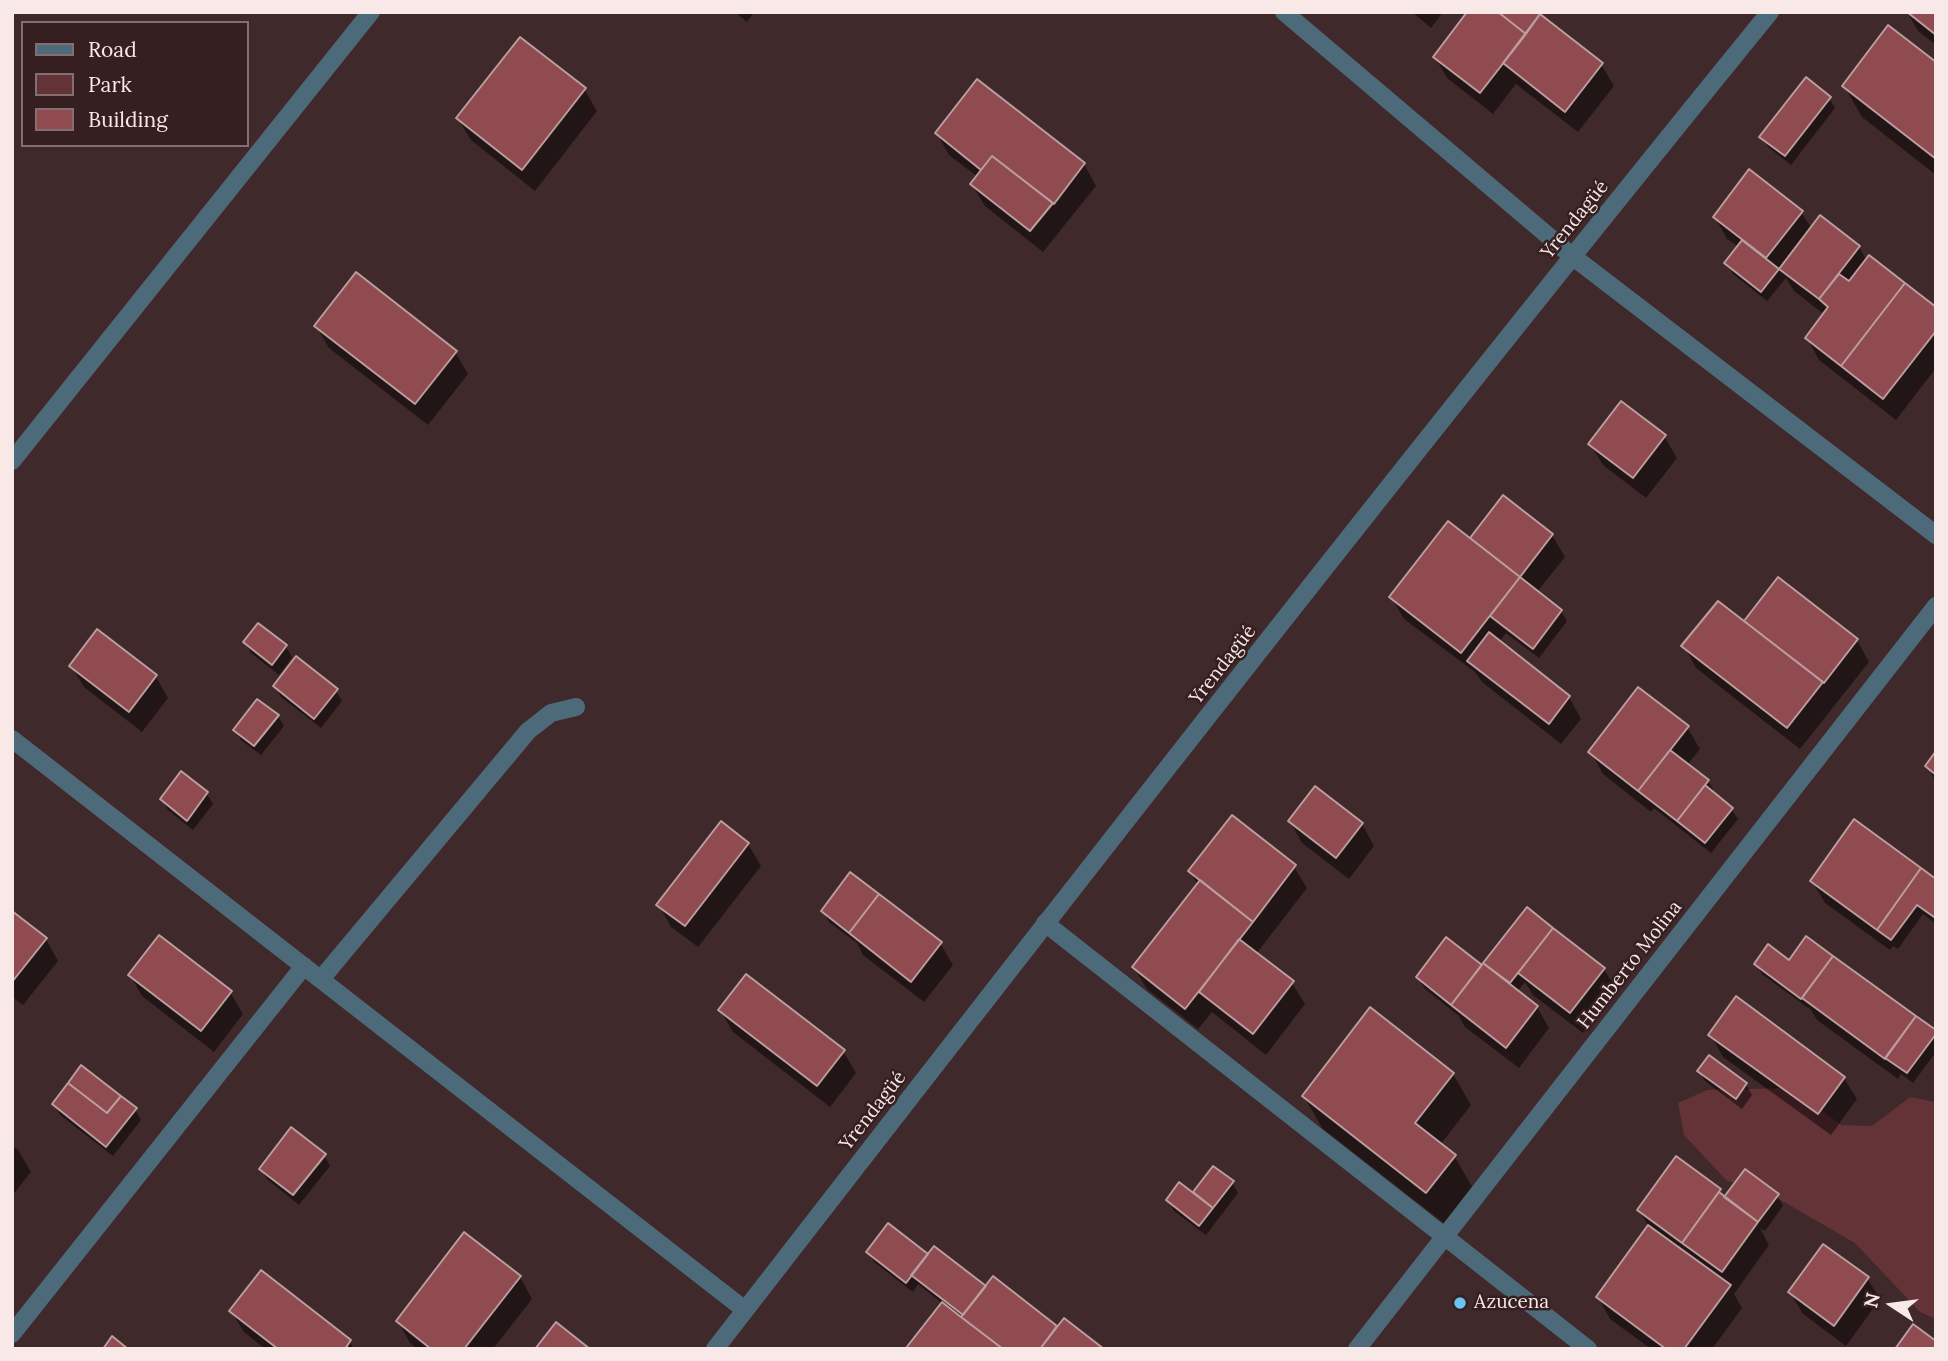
<!DOCTYPE html>
<meta charset="utf-8">
<style>
body{margin:0}
#map{position:relative;width:1948px;height:1361px;overflow:hidden;background:#40292a;font-family:Lora,serif}
canvas{display:block}
.frame{position:absolute;inset:0;border:14px solid #f8e8e8;pointer-events:none}
.legend{position:absolute;left:21px;top:21px;width:228px;height:126px;box-sizing:border-box;background:#351f20;border:2px solid #836f70;margin:0;padding:9px 12px;list-style:none;font-size:21px;color:#f8e8e8}
.legend li{display:flex;align-items:center;gap:14px;height:35px}
.legend b{width:35px;border:2px solid #836f70}
.north{position:absolute;left:1857px;top:1270px;width:70px;height:70px;-webkit-text-stroke:5px #351f20;paint-order:stroke;rotate:283deg;font-size:19px;font-weight:700;line-height:28px;text-align:center;color:#f8e8e8}
.north::after{content:'';display:block;margin:auto;width:24px;height:32px;background:#f8e8e8;clip-path:polygon(50% 0,100% 100%,50% 72%,0 100%)}
</style>
<div id="map">
<canvas width="1948" height="1361"></canvas>
<div class="frame"></div>
<ul class="legend">
<li><b style="height:9px;background:#4d6a7a"></b>Road</li>
<li><b style="height:19px;background:#643337"></b>Park</li>
<li><b style="height:19px;background:#904b50"></b>Building</li>
</ul>
<div class="north">N</div>
</div>
<script>
const context = document.querySelector('canvas').getContext('2d');
context.lineJoin = 'round';
function fillPath(path, color) {
  context.fillStyle = color;
  context.fill(path, 'evenodd');
}
function strokePath(path, color, width, dash) {
  context.strokeStyle = color;
  context.lineWidth = width;
  context.lineCap = dash ? 'butt' : 'round';
  context.setLineDash(dash || []);
  context.stroke(path);
}
function drawText(font, color, halo, rows, align = 'center') {
  context.font = font + ' Lora,serif';
  context.lineWidth = 5;
  context.setLineDash([]);
  context.textBaseline = 'middle';
  context.strokeStyle = halo;
  context.fillStyle = color;
  for (const [text, x, y, turn = 0] of rows) {
    context.save();
    context.translate(x, y);
    context.rotate((+turn || 0) * Math.PI / 180);
    context.textAlign = isNaN(turn) ? turn : align;
    if (halo) context.strokeText(text, 0, 0);
    context.fillText(text, 0, 0);
    context.restore();
  }
}
fillPath(new Path2D(`
 M 1792,1088 L 1841,1125 L 1872,1126 L 1910,1097 L 1936,1102 L 1936,1319 L 1920,1312 L 1855,1243 L 1758,1187 L 1727,1181 L 1684,1135 L 1678,1103 L 1707,1090 Z`), '#643337');
fillPath(new Path2D(`
 M 735,12 L 754,12 L 747,22 Z
 M 1412,12 L 1443,12 L 1431,28 Z
 M 1907,12 L 1936,12 L 1936,45 L 1918,31 Z
 M 1435,57 L 1601,64 L 1614,86 L 1578,132 L 1516,84 L 1493,114 L 1447,78 Z
 M 1936,65 L 1936,175 L 1862,117 L 1844,86 Z
 M 584,89 L 597,111 L 535,191 L 471,140 L 458,119 Z
 M 1829,98 L 1835,108 L 1791,165 L 1768,147 L 1762,137 Z
 M 937,134 L 1084,164 L 1096,186 L 1043,252 L 985,206 L 972,185 L 978,177 L 949,155 Z
 M 1801,212 L 1812,229 L 1859,247 L 1867,261 L 1936,309 L 1936,368 L 1896,420 L 1819,360 L 1807,338 L 1825,315 L 1794,291 L 1786,278 L 1767,301 L 1733,274 L 1727,263 L 1739,247 L 1727,239 L 1715,217 Z
 M 316,326 L 455,352 L 468,374 L 428,425 L 329,348 Z
 M 1664,436 L 1677,458 L 1646,498 L 1603,465 L 1590,444 Z
 M 1503,498 L 1552,535 L 1565,557 L 1537,592 L 1561,611 L 1567,621 L 1539,658 L 1506,633 L 1499,642 L 1569,697 L 1581,719 L 1561,744 L 1482,682 L 1475,672 L 1404,619 L 1391,597 L 1470,540 Z
 M 1778,579 L 1857,640 L 1869,662 L 1800,749 L 1696,668 L 1684,646 L 1745,623 Z
 M 258,625 L 286,647 L 292,657 L 279,675 L 251,653 L 245,642 Z
 M 98,632 L 156,677 L 168,698 L 142,732 L 84,687 L 71,666 Z
 M 275,687 L 336,691 L 342,701 L 321,728 L 281,697 Z
 M 278,716 L 284,726 L 261,755 L 241,740 L 235,730 Z
 M 1687,727 L 1700,749 L 1687,765 L 1708,781 L 1714,791 L 1712,794 L 1731,809 L 1738,819 L 1711,853 L 1654,808 L 1651,812 L 1603,774 L 1591,752 Z
 M 1936,754 L 1936,782 L 1927,766 Z
 M 207,794 L 213,804 L 193,830 L 168,810 L 162,800 Z
 M 1290,821 L 1362,824 L 1374,846 L 1349,879 L 1302,843 Z
 M 748,844 L 761,866 L 698,947 L 671,927 L 659,905 Z
 M 1294,867 L 1307,888 L 1256,954 L 1292,983 L 1305,1004 L 1266,1055 L 1212,1012 L 1198,1029 L 1147,989 L 1134,968 L 1198,885 L 1190,872 Z
 M 1812,881 L 1936,882 L 1936,924 L 1923,914 L 1898,949 L 1893,946 L 1890,950 L 1825,903 Z
 M 1527,909 L 1604,969 L 1616,990 L 1583,1033 L 1533,995 L 1525,982 L 1517,992 L 1537,1007 L 1549,1028 L 1519,1068 L 1465,1027 L 1459,1016 L 1424,988 L 1418,977 L 1482,967 Z
 M 823,911 L 940,943 L 953,965 L 924,1002 L 863,955 L 857,943 L 829,922 Z
 M 12,913 L 46,939 L 58,961 L 23,1005 L 12,997 Z
 M 1806,938 L 1936,1032 L 1936,1052 L 1913,1083 L 1901,1074 L 1898,1079 L 1817,1020 L 1809,1007 L 1808,1008 L 1762,974 L 1756,964 L 1789,962 Z
 M 130,975 L 230,992 L 243,1014 L 214,1052 L 142,996 Z
 M 720,1010 L 843,1051 L 856,1073 L 830,1107 L 733,1032 Z
 M 1711,1035 L 1844,1078 L 1857,1099 L 1831,1135 L 1723,1057 Z
 M 1699,1071 L 1746,1084 L 1752,1095 L 1742,1109 L 1705,1081 Z
 M 1453,1074 L 1471,1105 L 1440,1145 L 1454,1156 L 1473,1188 L 1445,1224 L 1322,1128 L 1304,1096 Z
 M 54,1104 L 135,1109 L 141,1120 L 113,1156 L 60,1115 Z
 M 12,1145 L 18,1150 L 31,1172 L 12,1196 Z
 M 324,1155 L 330,1166 L 299,1205 L 267,1179 L 261,1169 Z
 M 1213,1168 L 1232,1182 L 1238,1193 L 1206,1235 L 1174,1211 L 1168,1200 L 1193,1194 Z
 M 1720,1190 L 1725,1199 L 1777,1195 L 1783,1206 L 1765,1231 L 1760,1228 L 1769,1245 L 1734,1294 L 1742,1308 L 1712,1349 L 1651,1349 L 1610,1319 L 1598,1297 L 1649,1227 L 1639,1210 Z
 M 868,1252 L 928,1256 L 986,1288 L 993,1278 L 1057,1328 L 1101,1349 L 908,1349 L 943,1304 L 918,1284 L 913,1292 L 874,1262 Z
 M 261,1272 L 350,1342 L 354,1349 L 265,1349 L 244,1332 L 231,1311 Z
 M 520,1277 L 532,1299 L 493,1349 L 417,1349 L 410,1343 L 398,1321 Z
 M 1867,1278 L 1880,1299 L 1846,1346 L 1803,1314 L 1790,1292 Z`), '#0007');
const building = new Path2D(`
 M 1467,12 L 1498,12 L 1526,34 L 1480,93 L 1433,57 Z
 M 1498,12 L 1538,12 L 1540,14 L 1526,34 Z
 M 1907,12 L 1936,12 L 1936,35 Z
 M 1540,14 L 1603,63 L 1565,112 L 1503,63 Z
 M 1888,25 L 1936,62 L 1936,159 L 1842,86 Z
 M 520,37 L 586,88 L 522,170 L 456,118 Z
 M 1806,77 L 1831,97 L 1785,156 L 1759,137 Z
 M 977,79 L 1085,163 L 1054,204 L 992,156 L 981,170 L 935,133 Z
 M 992,156 L 1053,203 L 1030,231 L 970,184 Z
 M 1749,169 L 1803,211 L 1766,258 L 1713,217 Z
 M 1820,215 L 1860,246 L 1819,299 L 1779,269 Z
 M 1742,240 L 1779,269 L 1761,292 L 1724,263 Z
 M 1869,255 L 1905,283 L 1841,366 L 1805,338 L 1828,307 L 1819,299 L 1839,274 L 1849,281 Z
 M 356,272 L 457,351 L 415,404 L 314,326 Z
 M 1905,283 L 1936,307 L 1936,331 L 1883,399 L 1841,366 Z
 M 1621,401 L 1666,435 L 1633,478 L 1588,444 Z
 M 1503,495 L 1553,534 L 1520,577 L 1470,538 Z
 M 1448,521 L 1520,577 L 1461,653 L 1389,597 Z
 M 1520,577 L 1562,610 L 1533,649 L 1490,616 Z
 M 1778,577 L 1858,639 L 1824,683 L 1744,621 Z
 M 1718,601 L 1823,682 L 1787,728 L 1681,646 Z
 M 258,623 L 287,645 L 272,665 L 243,642 Z
 M 97,629 L 157,675 L 129,712 L 69,666 Z
 M 1489,632 L 1570,696 L 1549,724 L 1467,661 Z
 M 296,656 L 338,689 L 314,719 L 273,686 Z
 M 1638,687 L 1689,726 L 1638,791 L 1588,752 Z
 M 257,699 L 279,715 L 254,746 L 233,730 Z
 M 1670,750 L 1709,780 L 1677,821 L 1638,791 Z
 M 1936,751 L 1936,775 L 1925,766 Z
 M 181,771 L 208,792 L 187,821 L 160,799 Z
 M 1705,785 L 1733,808 L 1705,843 L 1677,821 Z
 M 1315,786 L 1363,823 L 1336,858 L 1288,821 Z
 M 1232,815 L 1296,865 L 1253,922 L 1188,871 Z
 M 1854,819 L 1921,868 L 1877,930 L 1810,881 Z
 M 721,821 L 749,843 L 685,926 L 656,905 Z
 M 1921,868 L 1936,879 L 1936,914 L 1934,917 L 1917,905 L 1891,940 L 1877,930 Z
 M 850,872 L 879,894 L 849,933 L 821,911 Z
 M 1200,880 L 1253,922 L 1185,1009 L 1132,967 Z
 M 879,894 L 942,942 L 911,982 L 849,933 Z
 M 1527,907 L 1553,928 L 1510,983 L 1483,963 Z
 M 12,911 L 47,938 L 12,982 Z
 M 1553,928 L 1605,968 L 1570,1013 L 1518,973 Z
 M 159,935 L 232,991 L 201,1031 L 128,975 Z
 M 1806,936 L 1833,956 L 1801,999 L 1754,964 L 1768,944 L 1789,960 Z
 M 1446,937 L 1482,965 L 1451,1005 L 1416,977 Z
 M 1239,939 L 1294,981 L 1253,1034 L 1199,992 Z
 M 1833,956 L 1916,1016 L 1885,1059 L 1802,998 Z
 M 1483,963 L 1538,1006 L 1506,1048 L 1451,1005 Z
 M 746,974 L 845,1050 L 817,1086 L 718,1010 Z
 M 1736,996 L 1845,1077 L 1818,1114 L 1708,1035 Z
 M 1370,1007 L 1454,1073 L 1415,1123 L 1456,1155 L 1426,1193 L 1302,1096 Z
 M 1916,1016 L 1936,1030 L 1936,1034 L 1907,1073 L 1885,1058 Z
 M 1709,1055 L 1747,1083 L 1736,1099 L 1697,1071 Z
 M 81,1065 L 121,1096 L 107,1113 L 68,1083 Z
 M 68,1083 L 107,1113 L 121,1096 L 137,1108 L 106,1147 L 52,1104 Z
 M 291,1127 L 326,1154 L 293,1195 L 259,1169 Z
 M 1676,1156 L 1721,1189 L 1682,1243 L 1637,1210 Z
 M 1213,1166 L 1234,1181 L 1213,1208 L 1193,1192 Z
 M 1745,1169 L 1779,1194 L 1758,1222 L 1724,1197 Z
 M 1179,1182 L 1213,1208 L 1199,1226 L 1166,1200 Z
 M 1719,1192 L 1758,1222 L 1722,1272 L 1682,1243 Z
 M 888,1223 L 928,1254 L 906,1283 L 866,1252 Z
 M 1648,1225 L 1731,1285 L 1684,1349 L 1666,1349 L 1596,1297 Z
 M 464,1232 L 521,1276 L 464,1349 L 431,1349 L 396,1321 Z
 M 1823,1244 L 1869,1277 L 1834,1326 L 1788,1292 Z
 M 934,1246 L 986,1286 L 963,1315 L 911,1275 Z
 M 261,1270 L 351,1340 L 345,1349 L 278,1349 L 229,1311 Z
 M 993,1276 L 1057,1326 L 1040,1349 L 1003,1349 L 961,1317 Z
 M 942,1302 L 961,1317 L 1003,1349 L 906,1348 Z
 M 1064,1318 L 1104,1349 L 1040,1349 Z
 M 556,1322 L 590,1349 L 535,1349 Z
 M 1913,1324 L 1936,1341 L 1936,1349 L 1895,1349 Z
 M 112,1336 L 128,1349 L 103,1349 Z`);
fillPath(building, '#904b50');
strokePath(building, '#bb9e9f', 2);
strokePath(new Path2D(`
 M 1284,12 L 1572,256 L 1936,535
 M 12,461 L 371,12
 M 12,739 L 745,1310
 M 1045,923 L 1588,1349
 M 321,979 L 528,731 L 551,713 L 576,707
 M 12,1334 L 304,966
 M 715,1349 C 1063,900 1412,452 1770,12
 M 1357,1349 L 1936,606`), '#4d6a7a', 18);
for (const [x, y, r, color] of [
 [1460,1303,7,"#6ac3f1"]
]) {
  const dot = new Path2D();
  dot.arc(x, y, r, 0, 2 * Math.PI);
  context.fillStyle = color;
  context.fill(dot);
  strokePath(dot, '#351f20', 2.5);
}
drawText('19px', '#f8e8e8', '#351f20', [
 ["Yrendagüé",1575,220,-51],
 ["Yrendagüé",1223,665,-52],
 ["Humberto Molina",1630,965,-52],
 ["Yrendagüé",873,1111,-52]
]);
drawText('19px', '#f8e8e8', '#351f20', [
 ["Azucena",1474,1303]
], 'left');
</script>
